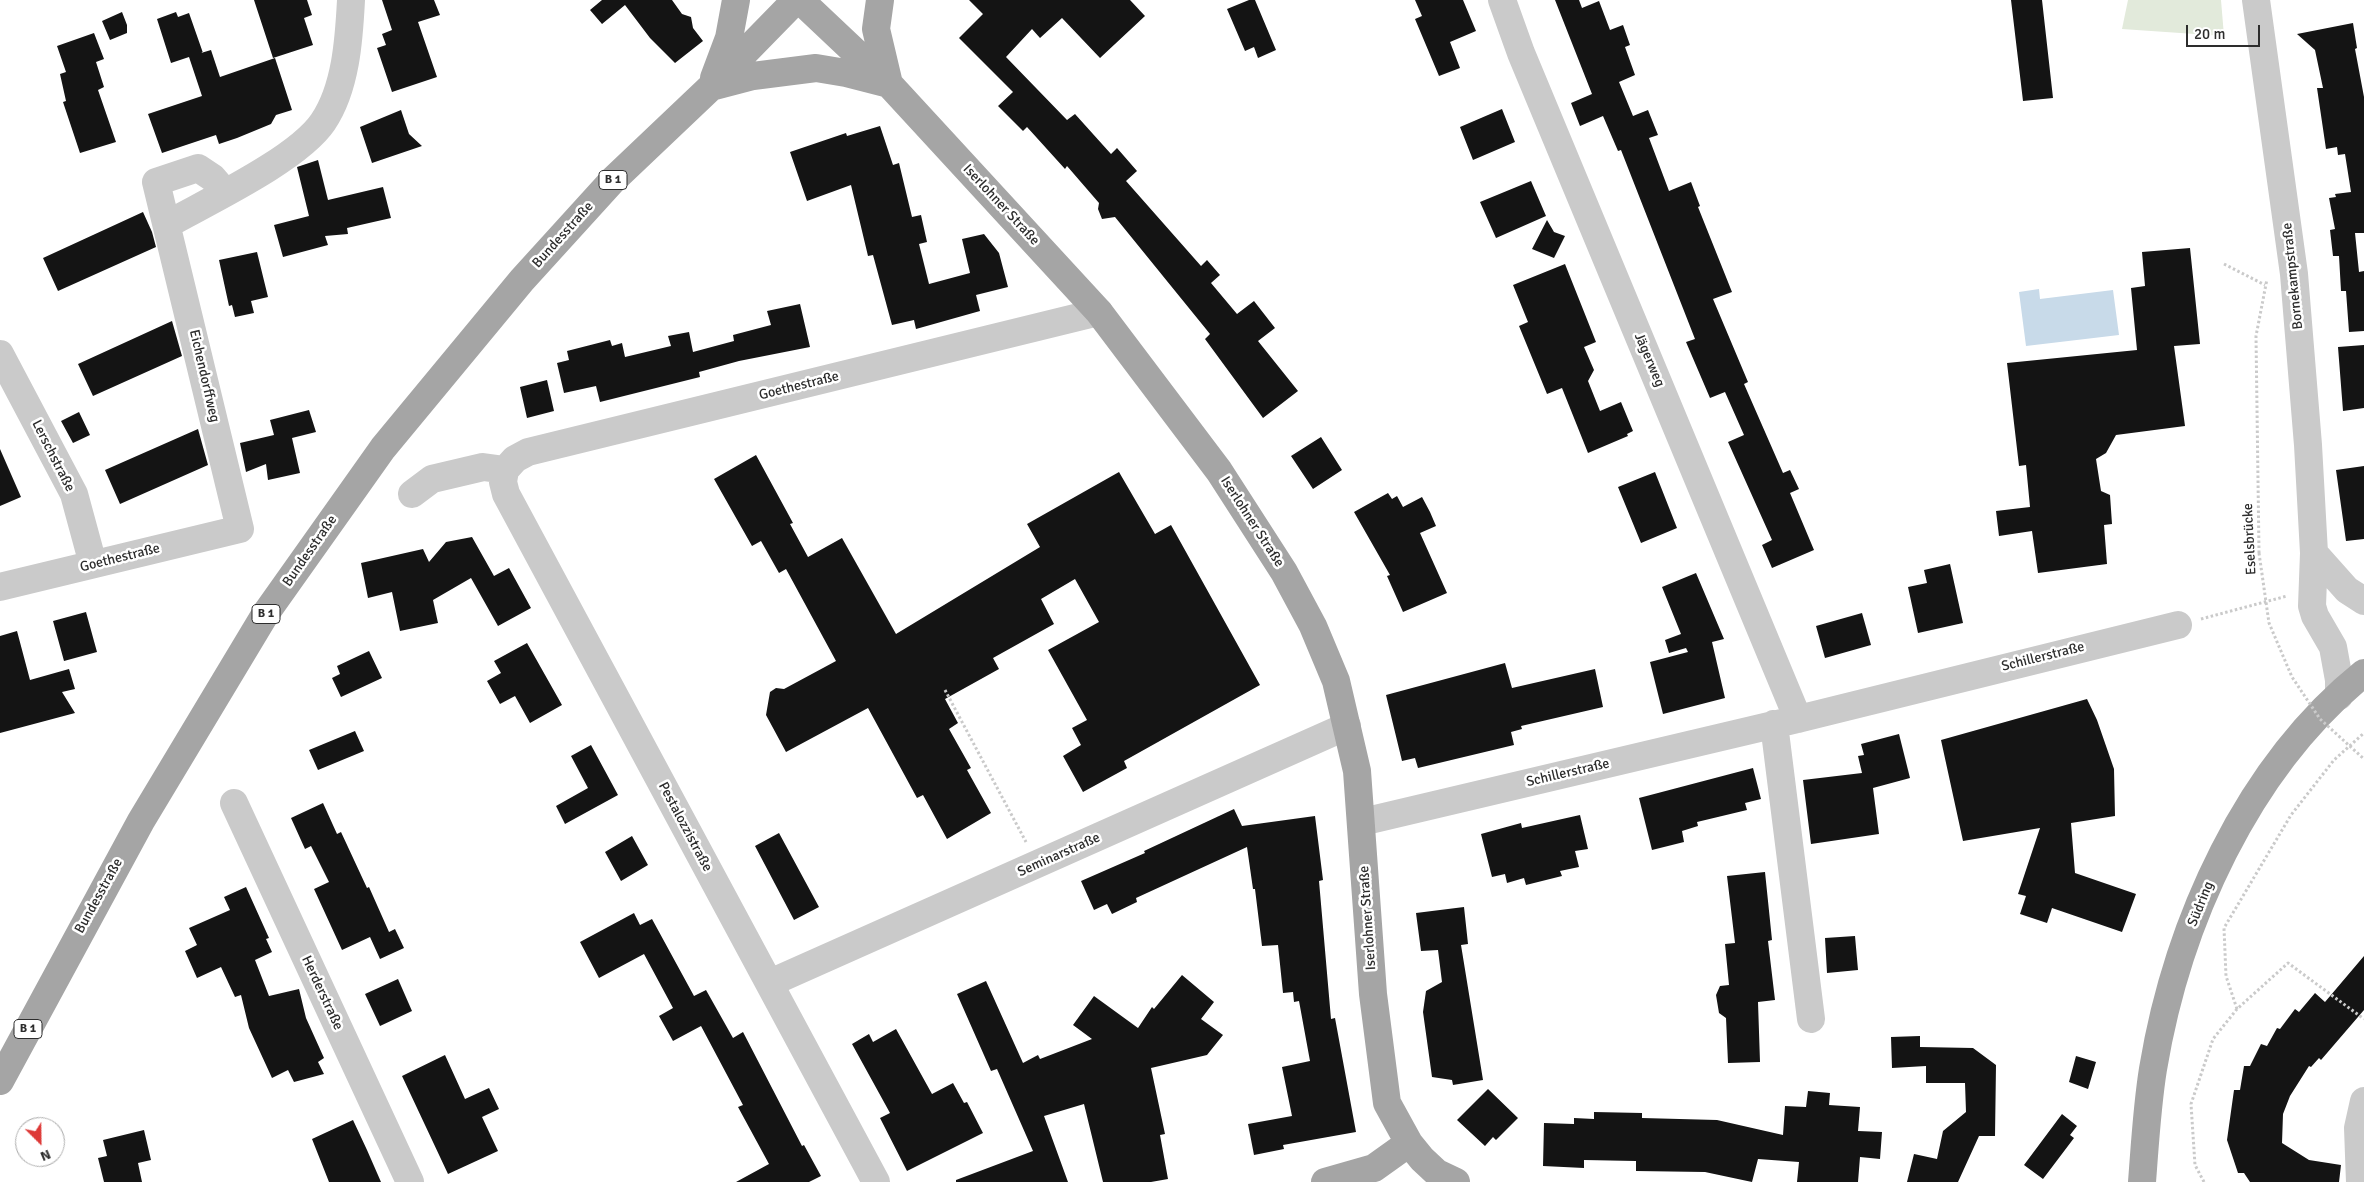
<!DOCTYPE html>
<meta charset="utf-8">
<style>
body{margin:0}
#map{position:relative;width:2364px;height:1182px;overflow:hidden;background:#fff;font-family:Signika,sans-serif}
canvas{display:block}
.north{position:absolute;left:15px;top:1117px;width:50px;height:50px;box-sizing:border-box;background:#fff;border:1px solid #ababab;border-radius:50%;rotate:157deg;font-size:14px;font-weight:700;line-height:20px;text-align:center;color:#2d2d2d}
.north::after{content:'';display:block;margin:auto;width:18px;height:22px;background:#dd3836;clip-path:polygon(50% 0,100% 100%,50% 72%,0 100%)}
.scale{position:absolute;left:2186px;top:25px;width:74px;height:22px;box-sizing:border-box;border:2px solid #2d2d2d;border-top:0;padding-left:6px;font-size:15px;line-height:18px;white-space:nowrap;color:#2d2d2d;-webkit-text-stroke:4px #fff;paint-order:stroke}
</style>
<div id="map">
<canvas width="2364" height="1182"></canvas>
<div class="north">N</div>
<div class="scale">20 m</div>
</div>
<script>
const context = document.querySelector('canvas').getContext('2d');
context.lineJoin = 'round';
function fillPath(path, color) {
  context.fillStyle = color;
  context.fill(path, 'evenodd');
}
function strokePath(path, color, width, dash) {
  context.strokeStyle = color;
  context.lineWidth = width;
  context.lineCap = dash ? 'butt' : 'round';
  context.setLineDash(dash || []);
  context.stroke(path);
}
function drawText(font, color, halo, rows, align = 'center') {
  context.font = font + ' Signika,sans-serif';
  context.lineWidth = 5;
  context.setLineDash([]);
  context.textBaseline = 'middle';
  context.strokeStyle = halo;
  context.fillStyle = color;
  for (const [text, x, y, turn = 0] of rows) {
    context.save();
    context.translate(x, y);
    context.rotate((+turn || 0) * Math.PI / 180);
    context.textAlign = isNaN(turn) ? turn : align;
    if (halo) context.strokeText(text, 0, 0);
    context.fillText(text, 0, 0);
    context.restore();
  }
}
fillPath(new Path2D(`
 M 2128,0 L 2221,0 L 2224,36 L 2122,29 Z`), '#e2eadb');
fillPath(new Path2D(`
 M 2039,289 L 2040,299 L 2113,290 L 2119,335 L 2026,346 L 2019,292 Z`), '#c8dae9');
fillPath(new Path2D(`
 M 254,0 L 307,0 L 312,15 L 304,18 L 313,45 L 273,58 Z
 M 382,0 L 434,0 L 440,15 L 418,22 L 437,77 L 392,92 L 377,48 L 386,45 L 382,34 L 392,30 Z
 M 602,0 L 672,0 L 682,14 L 691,17 L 693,28 L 703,41 L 675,63 L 650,38 L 625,5 L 602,24 L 590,10 Z
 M 969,0 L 1130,0 L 1145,16 L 1100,58 L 1062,18 L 1040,38 L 1032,29 L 1006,57 L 1067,120 L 1075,114 L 1111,154 L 1117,148 L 1137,171 L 1126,181 L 1201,266 L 1207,260 L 1220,275 L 1211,283 L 1237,314 L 1254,301 L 1275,328 L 1258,341 L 1298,391 L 1263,418 L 1205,339 L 1210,334 L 1115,217 L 1102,219 L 1098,209 L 1099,203 L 1067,166 L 1065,169 L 1027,127 L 1023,131 L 998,106 L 1013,92 L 959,38 L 983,14 Z
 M 1249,0 L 1255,0 L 1276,50 L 1258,58 L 1254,47 L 1245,51 L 1227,9 Z
 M 1415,0 L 1463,0 L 1476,31 L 1450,42 L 1460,68 L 1439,76 L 1415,19 L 1422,16 Z
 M 1555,0 L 1579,0 L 1582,8 L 1599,1 L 1610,30 L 1623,25 L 1630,45 L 1625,47 L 1635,75 L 1619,82 L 1633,116 L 1648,110 L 1658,135 L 1649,138 L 1669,191 L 1691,182 L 1700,206 L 1698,207 L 1732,292 L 1713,299 L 1748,382 L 1744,384 L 1783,473 L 1790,470 L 1799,489 L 1790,493 L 1814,550 L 1772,568 L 1762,545 L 1772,540 L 1728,442 L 1744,435 L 1725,392 L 1710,398 L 1686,342 L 1695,339 L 1621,150 L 1618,151 L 1603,116 L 1580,126 L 1571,103 L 1592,94 Z
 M 2011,0 L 2042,0 L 2053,98 L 2023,101 Z
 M 122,12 L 127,25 L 127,33 L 110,40 L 102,21 Z
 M 176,12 L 178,17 L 189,13 L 203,53 L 201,53 L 211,50 L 220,77 L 275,58 L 292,110 L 276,115 L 271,124 L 237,138 L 219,144 L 216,135 L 162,153 L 148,114 L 202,96 L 189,57 L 171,63 L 157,19 Z
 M 2353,23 L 2357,48 L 2355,49 L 2364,97 L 2364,233 L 2355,233 L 2359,272 L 2364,271 L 2364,331 L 2349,332 L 2346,291 L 2341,291 L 2339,256 L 2333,256 L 2330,230 L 2335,229 L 2329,198 L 2336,197 L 2335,194 L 2351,192 L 2345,154 L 2338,155 L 2337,147 L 2326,149 L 2317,88 L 2323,88 L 2315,50 L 2297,34 Z
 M 94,33 L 104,59 L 96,62 L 104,87 L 98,90 L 116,142 L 80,153 L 63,102 L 66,101 L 60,74 L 66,72 L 57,46 Z
 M 1502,109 L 1515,142 L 1473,160 L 1460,127 Z
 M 401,110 L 409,134 L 422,146 L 372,163 L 360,127 Z
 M 880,126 L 893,165 L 899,163 L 912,217 L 921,215 L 927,242 L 919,244 L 929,284 L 970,273 L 962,239 L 984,234 L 999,253 L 1008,287 L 976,295 L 980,311 L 916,329 L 914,320 L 892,325 L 873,255 L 868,256 L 851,185 L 807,201 L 790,152 L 846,133 L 847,136 Z
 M 318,160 L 328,200 L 383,187 L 391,218 L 347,228 L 348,234 L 325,236 L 328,245 L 283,257 L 274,225 L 309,216 L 297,167 Z
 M 1531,181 L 1546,216 L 1496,238 L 1480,202 Z
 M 143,212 L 152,232 L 156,247 L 58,291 L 43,258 Z
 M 1547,220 L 1554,232 L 1565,236 L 1554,258 L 1532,249 Z
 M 2190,248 L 2200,344 L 2174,346 L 2185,426 L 2116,435 L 2106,453 L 2096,459 L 2101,491 L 2110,495 L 2112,524 L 2104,525 L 2107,564 L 2038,573 L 2032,531 L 1999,536 L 1996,511 L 2030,507 L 2026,465 L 2019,466 L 2007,363 L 2137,350 L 2131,288 L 2145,286 L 2142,252 Z
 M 257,252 L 268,297 L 251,301 L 254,313 L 235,317 L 232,305 L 229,306 L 219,260 Z
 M 1565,264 L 1596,342 L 1584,347 L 1594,370 L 1588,381 L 1600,411 L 1621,402 L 1633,431 L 1627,434 L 1628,436 L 1588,453 L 1562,388 L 1547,394 L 1519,326 L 1528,322 L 1513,285 Z
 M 800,304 L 810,347 L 739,361 L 699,372 L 700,377 L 600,402 L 596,386 L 564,393 L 557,363 L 569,360 L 567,351 L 610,340 L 612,346 L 622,343 L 625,357 L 671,346 L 668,336 L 689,332 L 693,352 L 734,341 L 733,335 L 771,325 L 767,311 Z
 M 172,321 L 182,356 L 93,396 L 78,364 Z
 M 2364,345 L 2364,408 L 2343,411 L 2338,347 Z
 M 547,380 L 554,411 L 527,418 L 520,387 Z
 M 309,410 L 316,432 L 292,438 L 300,473 L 268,480 L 266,464 L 246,472 L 240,443 L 274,435 L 270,420 Z
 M 79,412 L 90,435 L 73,443 L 61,421 Z
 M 198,429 L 208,465 L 120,504 L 105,470 Z
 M 1321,437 L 1342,470 L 1313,489 L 1291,456 Z
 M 0,449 L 21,497 L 0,506 Z
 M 756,455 L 793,523 L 790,524 L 808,557 L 842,538 L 896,634 L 1040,547 L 1027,524 L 1119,472 L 1155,534 L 1171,525 L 1260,685 L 1124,761 L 1127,768 L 1083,792 L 1063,756 L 1081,745 L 1072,728 L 1087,720 L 1048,650 L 1099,622 L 1075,579 L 1041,599 L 1054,624 L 993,658 L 999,669 L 945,699 L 958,723 L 949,729 L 971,768 L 967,770 L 991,813 L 947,839 L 923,795 L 917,798 L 868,708 L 786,752 L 766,715 L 770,692 L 776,688 L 784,689 L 836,661 L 786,569 L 779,573 L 761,541 L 752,546 L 714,479 Z
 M 2364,466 L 2364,539 L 2346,541 L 2336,470 Z
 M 1655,472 L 1677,528 L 1641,543 L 1618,487 Z
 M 1388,493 L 1392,499 L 1397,496 L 1403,507 L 1422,497 L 1430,512 L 1436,526 L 1420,533 L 1447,593 L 1403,612 L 1387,576 L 1390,575 L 1354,512 Z
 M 472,537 L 494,576 L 509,568 L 531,608 L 498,626 L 471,578 L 433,600 L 438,623 L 400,631 L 392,592 L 368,598 L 361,563 L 423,549 L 429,562 L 446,542 Z
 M 1950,564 L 1963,623 L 1918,633 L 1908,587 L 1927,583 L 1924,570 Z
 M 1696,573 L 1724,639 L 1712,642 L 1725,698 L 1663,714 L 1650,662 L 1688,652 L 1686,648 L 1669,653 L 1665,640 L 1681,634 L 1662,587 Z
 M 86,612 L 97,652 L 64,661 L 53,621 Z
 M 1862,613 L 1871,645 L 1825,658 L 1816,626 Z
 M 17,631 L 30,680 L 69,669 L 75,689 L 62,692 L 75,713 L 0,733 L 0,636 Z
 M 527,643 L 562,705 L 530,723 L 515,696 L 500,704 L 487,681 L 501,673 L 494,661 Z
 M 369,651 L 382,678 L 341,697 L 332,678 L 340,674 L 337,666 Z
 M 1505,663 L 1512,688 L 1595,669 L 1603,707 L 1521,726 L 1522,729 L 1511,732 L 1514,745 L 1418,768 L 1415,758 L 1402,761 L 1386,695 Z
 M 2087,699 L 2097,720 L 2114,769 L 2115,816 L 2071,823 L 2075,873 L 2136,894 L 2122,932 L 2052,908 L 2047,923 L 2020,914 L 2026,896 L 2018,894 L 2040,828 L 1963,841 L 1941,740 Z
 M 355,731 L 364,751 L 318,770 L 309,750 Z
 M 1899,734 L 1910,778 L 1873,788 L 1879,834 L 1811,844 L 1803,780 L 1862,773 L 1858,756 L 1864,755 L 1861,744 Z
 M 591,745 L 618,795 L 565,824 L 556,806 L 588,788 L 571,756 Z
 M 1753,768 L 1761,799 L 1745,803 L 1747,810 L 1697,822 L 1698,826 L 1682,831 L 1684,842 L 1652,850 L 1639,798 Z
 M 323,803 L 337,834 L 341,832 L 367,888 L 369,887 L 389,932 L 395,929 L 404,948 L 380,959 L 370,937 L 342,950 L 314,889 L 329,882 L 311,846 L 305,849 L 291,818 Z
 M 1234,809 L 1242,826 L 1315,816 L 1323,880 L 1319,881 L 1331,1019 L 1335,1018 L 1356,1132 L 1283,1145 L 1284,1149 L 1254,1155 L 1248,1124 L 1292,1116 L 1282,1067 L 1310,1061 L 1299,1001 L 1294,1002 L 1293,992 L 1283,993 L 1278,945 L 1262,946 L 1255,889 L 1253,889 L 1247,847 L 1136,898 L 1137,902 L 1112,914 L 1107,904 L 1094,910 L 1081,881 L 1145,853 L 1144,851 Z
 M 1580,815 L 1588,849 L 1575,851 L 1579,867 L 1560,871 L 1562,876 L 1526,885 L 1524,878 L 1507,883 L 1505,874 L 1492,877 L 1481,834 L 1521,823 L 1522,828 Z
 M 779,833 L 819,907 L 794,920 L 755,846 Z
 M 632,836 L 648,865 L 621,881 L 605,852 Z
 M 1765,872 L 1772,940 L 1768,941 L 1775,1000 L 1758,1002 L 1760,1062 L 1728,1063 L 1726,1018 L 1719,1013 L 1716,995 L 1720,986 L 1729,985 L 1725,944 L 1735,943 L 1727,876 Z
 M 246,887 L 269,938 L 266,939 L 272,952 L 255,960 L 269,996 L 299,989 L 306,1018 L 324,1058 L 318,1062 L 324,1074 L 294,1082 L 288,1070 L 272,1078 L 249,1028 L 241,995 L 235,997 L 221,967 L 197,978 L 185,951 L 197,945 L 189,928 L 230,910 L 224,897 Z
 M 1464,907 L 1468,944 L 1461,945 L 1483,1080 L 1453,1085 L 1452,1080 L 1432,1077 L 1423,1012 L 1426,991 L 1442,982 L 1438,950 L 1421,951 L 1416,913 Z
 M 634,913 L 640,925 L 652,919 L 694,996 L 706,990 L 733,1038 L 743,1032 L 802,1146 L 804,1145 L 821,1176 L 809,1182 L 736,1182 L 769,1164 L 738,1107 L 743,1105 L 701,1026 L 673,1041 L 659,1016 L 673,1008 L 644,954 L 599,978 L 580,942 Z
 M 1855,936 L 1858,970 L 1827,973 L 1825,938 Z
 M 2364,956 L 2364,1010 L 2321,1060 L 2319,1058 L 2311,1067 L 2309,1066 L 2290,1096 L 2283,1114 L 2282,1143 L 2309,1160 L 2341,1165 L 2339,1182 L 2250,1182 L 2244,1173 L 2238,1173 L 2227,1140 L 2234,1090 L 2240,1090 L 2244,1066 L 2250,1066 L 2261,1044 L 2267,1046 L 2277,1028 L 2280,1029 L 2295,1009 L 2299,1012 L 2315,993 L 2325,1002 Z
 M 1182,975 L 1214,1002 L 1201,1019 L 1223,1035 L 1207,1055 L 1151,1068 L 1165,1134 L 1160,1135 L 1168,1179 L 1151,1182 L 1103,1182 L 1084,1104 L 1044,1116 L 1068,1182 L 956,1182 L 956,1180 L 1033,1151 L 997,1069 L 991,1071 L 957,994 L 986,981 L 1023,1063 L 1038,1055 L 1040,1059 L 1092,1039 L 1073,1025 L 1094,996 L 1138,1028 L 1152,1007 L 1154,1009 Z
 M 398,979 L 412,1011 L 380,1026 L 365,994 Z
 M 896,1029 L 932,1094 L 953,1083 L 964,1103 L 967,1102 L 983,1133 L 907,1171 L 880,1118 L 890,1113 L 852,1044 L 869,1034 L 873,1042 Z
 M 1920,1036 L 1920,1047 L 1973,1048 L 1996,1065 L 1995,1136 L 1979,1136 L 1958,1182 L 1907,1182 L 1914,1154 L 1937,1159 L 1943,1131 L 1966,1112 L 1965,1083 L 1926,1083 L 1926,1066 L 1892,1068 L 1891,1037 Z
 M 445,1055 L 465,1099 L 489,1088 L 499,1109 L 482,1117 L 498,1151 L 448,1174 L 402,1076 Z
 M 2076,1056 L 2096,1062 L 2088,1089 L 2069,1082 Z
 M 1488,1089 L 1518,1118 L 1496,1140 L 1493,1137 L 1485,1146 L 1457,1120 Z
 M 1808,1091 L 1830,1093 L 1829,1105 L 1860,1107 L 1858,1131 L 1882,1132 L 1880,1159 L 1860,1157 L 1858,1182 L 1797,1182 L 1799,1162 L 1758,1159 L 1752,1182 L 1705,1172 L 1636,1171 L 1636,1161 L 1584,1160 L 1584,1168 L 1543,1166 L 1544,1123 L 1574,1124 L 1574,1118 L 1594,1119 L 1594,1112 L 1642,1113 L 1642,1118 L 1717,1120 L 1783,1135 L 1785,1106 L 1806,1107 Z
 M 2062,1114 L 2077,1126 L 2070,1135 L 2074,1138 L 2043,1179 L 2024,1165 Z
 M 353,1120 L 367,1150 L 381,1182 L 329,1182 L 312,1139 Z
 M 144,1130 L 151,1160 L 138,1163 L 142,1182 L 104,1182 L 98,1158 L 107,1156 L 103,1140 Z`), '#141414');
strokePath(new Path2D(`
 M 2224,264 L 2265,285
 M 2259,553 L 2256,336 L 2267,279
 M 2201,619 L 2287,596
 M 945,690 L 1026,842
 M 2237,1009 L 2226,976 L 2224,928 L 2291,815 L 2334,760 L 2364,733
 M 2204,1182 L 2195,1165 L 2191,1104 L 2213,1039 L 2237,1009 L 2288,963 L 2364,1019`), '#cacaca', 3, [2.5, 2.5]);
strokePath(new Path2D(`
 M 1502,0 L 1521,53 L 1798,719
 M 2256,0 L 2294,274 L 2308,445 L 2314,553 L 2312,606 L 2315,616 L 2333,647 L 2339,680 L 2339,696
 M 168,224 C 209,201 298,159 323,122 C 346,88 349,39 351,0
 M 0,354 L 74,494 L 93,564
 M 505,470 L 503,482 L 506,494 L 876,1182
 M 505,470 L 515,459 L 528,452 L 1099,312
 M 412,494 L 432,479 L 483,467 L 505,470
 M 2314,553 L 2347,590 L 2364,601
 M 0,587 L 240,529 L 156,182 L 198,168 L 213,178 L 225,192
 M 1774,724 L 1811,1019
 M 234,803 L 410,1182
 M 1362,822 L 1798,719 L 2178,625
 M 770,983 L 1347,726
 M 2360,1182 L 2358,1128 L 2364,1101`), '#cacaca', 28);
strokePath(new Path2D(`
 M 800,0 L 889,84 L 1099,312 L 1219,471 L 1284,572 L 1313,626 L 1336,681 L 1357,771 L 1373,994 L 1387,1103 L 1409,1143 L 1422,1159 L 1437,1173 L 1456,1182
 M 880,0 L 876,29 L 889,84
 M 714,78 L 729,38 L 736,0
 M 711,87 L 753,76 L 816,68 L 846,73 L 885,83
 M 0,1081 L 141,821 L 266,613 L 383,448 L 522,280 L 612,181 L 711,87 L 796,0
 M 1325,1182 L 1374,1168 L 1409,1143
 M 2142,1182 C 2145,1144 2147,1106 2153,1069 C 2177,924 2247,767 2364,673`), '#a5a5a5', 28);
strokePath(new Path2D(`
 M 2259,553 L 2269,623 L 2292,677 L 2320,719 L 2364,759`), '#cacaca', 3, [2.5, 2.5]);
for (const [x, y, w] of [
 [613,180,28],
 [266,614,28],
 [28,1029,28]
]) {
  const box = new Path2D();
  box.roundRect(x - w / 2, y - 9.5, w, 19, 4);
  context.fillStyle = '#fff';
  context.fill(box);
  strokePath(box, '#2d2d2d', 1);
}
drawText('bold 12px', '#2d2d2d', null, [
 ["B 1",613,180],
 ["B 1",266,614],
 ["B 1",28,1029]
]);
drawText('14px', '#2d2d2d', '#fff', [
 ["Iserlohner Straße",1001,205,47],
 ["Bundesstraße",563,235,-48],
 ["Bornekampstraße",2293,276,-96],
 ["Jägerweg",1649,360,67],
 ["Eichendorffweg",204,376,77],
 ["Goethestraße",799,386,-14],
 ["Lerschstraße",53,456,63],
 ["Iserlohner Straße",1252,522,57],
 ["Eselsbrücke",2250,539,-93],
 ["Bundesstraße",310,551,-55],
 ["Goethestraße",120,558,-14],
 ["Schillerstraße",2043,657,-14],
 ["Schillerstraße",1568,773,-13],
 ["Pestalozzistraße",685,827,62],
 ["Seminarstraße",1059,855,-24],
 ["Bundesstraße",99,896,-61],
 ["Südring",2201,904,-68],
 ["Iserlohner Straße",1368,918,-94],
 ["Herderstraße",322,993,65]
]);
</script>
